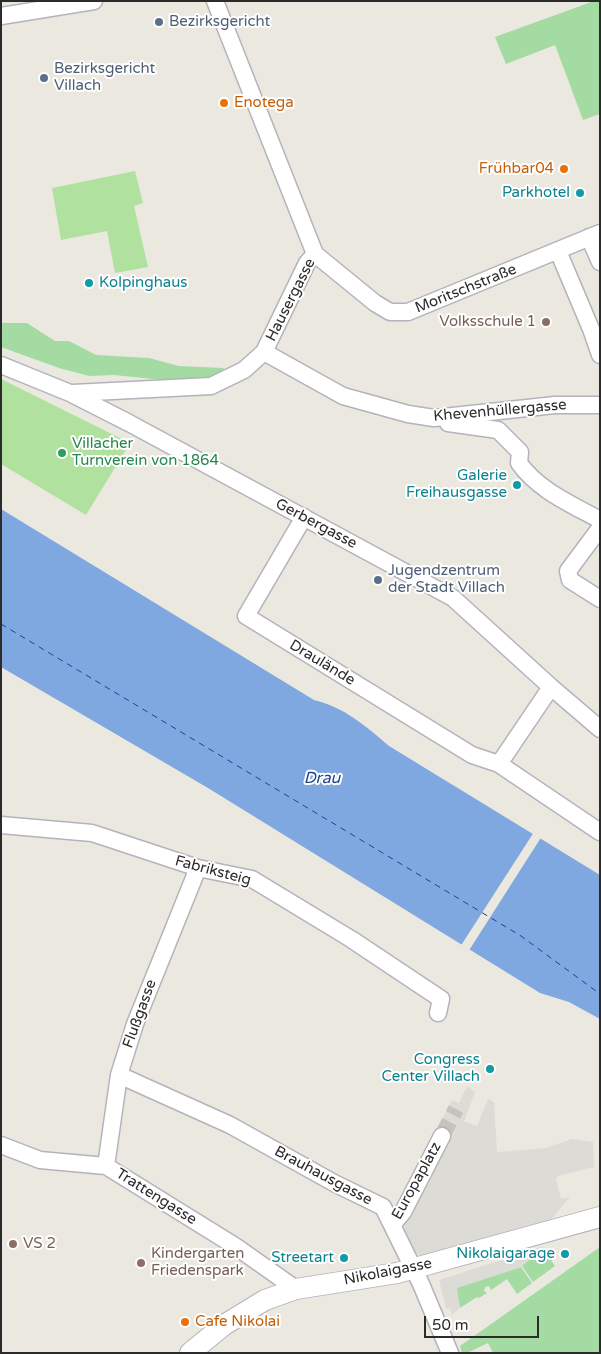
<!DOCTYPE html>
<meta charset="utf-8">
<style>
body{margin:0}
#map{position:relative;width:601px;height:1354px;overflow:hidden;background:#ebe9df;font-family:"Varela Round",sans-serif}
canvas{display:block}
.frame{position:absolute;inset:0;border:2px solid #2b2b2b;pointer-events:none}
.scale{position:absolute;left:424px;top:1316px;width:115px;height:22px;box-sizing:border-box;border:2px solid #2b2b2b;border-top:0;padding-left:6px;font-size:15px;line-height:18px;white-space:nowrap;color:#2b2b2b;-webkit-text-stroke:4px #fff;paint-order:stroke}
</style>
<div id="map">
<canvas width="601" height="1354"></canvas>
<div class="frame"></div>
<div class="scale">50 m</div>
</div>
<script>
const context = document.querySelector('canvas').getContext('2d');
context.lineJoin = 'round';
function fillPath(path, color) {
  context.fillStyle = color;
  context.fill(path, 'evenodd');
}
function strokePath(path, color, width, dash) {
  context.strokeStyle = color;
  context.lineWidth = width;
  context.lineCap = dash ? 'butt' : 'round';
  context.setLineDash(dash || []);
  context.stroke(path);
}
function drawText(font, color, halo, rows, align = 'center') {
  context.font = font + ' "Varela Round",sans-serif';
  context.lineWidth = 4;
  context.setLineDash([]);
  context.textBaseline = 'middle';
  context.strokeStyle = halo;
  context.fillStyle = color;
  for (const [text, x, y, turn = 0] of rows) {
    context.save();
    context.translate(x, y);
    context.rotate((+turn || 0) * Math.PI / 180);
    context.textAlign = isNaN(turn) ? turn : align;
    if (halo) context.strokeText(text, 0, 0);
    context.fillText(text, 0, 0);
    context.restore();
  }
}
fillPath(new Path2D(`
 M 594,1 L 600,1 L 600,114 L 583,120 L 555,45 L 506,64 L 495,37 Z
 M 1,323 L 27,323 L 55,341 L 69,341 L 96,355 L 149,358 L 179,366 L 224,368 L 219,377 L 207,381 L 163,380 L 114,375 L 89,376 L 59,368 L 1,347 Z
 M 600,1247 L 600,1353 L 493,1353 L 488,1343 L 467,1353 L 462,1353 L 460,1346 Z
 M 543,1248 L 555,1266 L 533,1282 L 522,1266 Z
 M 521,1267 L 532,1283 L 517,1294 L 507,1279 L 491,1290 L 489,1286 L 485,1287 L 484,1291 L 487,1293 L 479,1298 L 477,1297 L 460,1308 L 456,1288 Z`), '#a3dba2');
fillPath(new Path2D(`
 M 135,171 L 143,203 L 134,206 L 148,267 L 115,273 L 107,231 L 61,240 L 52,188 Z
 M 1,379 L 130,443 L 86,515 L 1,464 Z`), '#b0e19f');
fillPath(new Path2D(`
 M 467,1086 L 475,1092 L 464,1121 L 477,1126 L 488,1099 L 494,1102 L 497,1152 L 546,1148 L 572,1139 L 593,1142 L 594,1167 L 558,1176 L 556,1179 L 561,1199 L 570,1197 L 548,1223 L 424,1258 L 414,1251 L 403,1229 L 449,1139 L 435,1133 L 452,1100 L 459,1103 Z
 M 544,1246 L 521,1267 L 457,1288 L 460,1308 L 452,1315 L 450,1308 L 446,1309 L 439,1280 Z`), '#dcdbd5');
fillPath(new Path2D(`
 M 1,509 L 314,700 C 344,707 367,727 389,746 L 600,875 L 600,1019 L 569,1002 L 540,993 L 208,788 L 1,667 Z`), '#7fa7e0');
fillPath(new Path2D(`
 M 534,832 L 542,836 L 468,952 L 460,947 Z`), '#ebe9df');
strokePath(new Path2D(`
 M 1,624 L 521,936 L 600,994`), '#1e438b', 1, [6, 5]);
strokePath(new Path2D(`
 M 442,1136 L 456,1109`), '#c5c3bb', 16, [16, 8]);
const minor = new Path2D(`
 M 1,16 L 94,1
 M 589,237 L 600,262
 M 558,251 L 591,329 L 600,355
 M 315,254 L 375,303 L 390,312 L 408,312 L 600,233
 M 264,352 L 343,396 L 408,414 L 434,418 L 555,405 L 600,405
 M 1,365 L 70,393 L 129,423 L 453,598 L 551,687 L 600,729
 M 73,393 L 211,386 L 244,370 L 264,352 L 307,263 L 315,254 L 215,1
 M 448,423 L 498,430 L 520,452 L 519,463 C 538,490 571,504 600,520
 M 304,517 L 246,616 L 472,755 L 499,764 L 600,832
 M 600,528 L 568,571 L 570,580 L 600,599
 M 499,764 L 551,687
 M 1,825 L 92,833 L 198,868 L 252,879 L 351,939 L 441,999 L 438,1013
 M 119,1075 L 230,1125 L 334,1183 L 383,1207 L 421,1284 L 450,1353
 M 1,1145 L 40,1160 L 106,1166 L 235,1246 L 296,1289
 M 106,1166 L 119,1075 L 135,1024 L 198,868
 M 392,1225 L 403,1212 L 442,1136`);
const tertiary = new Path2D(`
 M 190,1353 L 224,1325 L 265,1300 L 296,1289 L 397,1273 L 600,1217`);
strokePath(minor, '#b4b2bd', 19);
strokePath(tertiary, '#b4b2bd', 22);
strokePath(minor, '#fff', 16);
strokePath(tertiary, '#fff', 20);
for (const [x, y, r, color] of [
 [159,22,5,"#5c6f8a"],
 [44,78,5,"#5c6f8a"],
 [224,103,5,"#e8710a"],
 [564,169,5,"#e8710a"],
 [580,193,5,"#0f9aa8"],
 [89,283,5,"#0f9aa8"],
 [546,322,5,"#8d6e63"],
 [62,453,5,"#2e9e5b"],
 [517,485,5,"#0f9aa8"],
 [378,580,5,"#5c6f8a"],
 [490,1069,5,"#0f9aa8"],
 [13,1244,5,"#8d6e63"],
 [565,1254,5,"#0f9aa8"],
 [344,1258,5,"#0f9aa8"],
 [141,1263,5,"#8d6e63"],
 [185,1322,5,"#e8710a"]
]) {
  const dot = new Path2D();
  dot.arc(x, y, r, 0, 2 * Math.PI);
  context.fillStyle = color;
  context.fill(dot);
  strokePath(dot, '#fff', 2);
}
drawText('15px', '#4e5e75', '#fff', [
 ["Bezirksgericht",169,22],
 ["Bezirksgericht",54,69],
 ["Villach",54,86],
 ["Jugendzentrum",388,571],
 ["der Stadt Villach",388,588]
], 'left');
drawText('15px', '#c56008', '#fff', [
 ["Enotega",234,103],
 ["Frühbar04",554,169,"right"],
 ["Cafe Nikolai",195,1322]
], 'left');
drawText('15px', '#0d838f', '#fff', [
 ["Parkhotel",570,193],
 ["Kolpinghaus",99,283,"left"],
 ["Galerie",507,476],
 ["Freihausgasse",507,493],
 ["Congress",480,1060],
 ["Center Villach",480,1077],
 ["Nikolaigarage",555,1254],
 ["Streetart",334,1258]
], 'right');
drawText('15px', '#2b2b2b', '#fff', [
 ["Moritschstraße",466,289,-22],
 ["Hausergasse",291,300,-63],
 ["Khevenhüllergasse",500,411,-5],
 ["Gerbergasse",316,524,28],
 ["Draulände",322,663,31],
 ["Fabriksteig",213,871,15],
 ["Flußgasse",140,1014,-70],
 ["Brauhausgasse",323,1176,28],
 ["Europaplatz",417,1181,-61],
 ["Trattengasse",156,1197,32],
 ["Nikolaigasse",388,1272,-11]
]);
drawText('15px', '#785e54', '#fff', [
 ["Volksschule 1",536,322,"right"],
 ["VS 2",23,1244],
 ["Kindergarten",151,1254],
 ["Friedenspark",151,1271]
], 'left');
drawText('15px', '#27864d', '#fff', [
 ["Villacher",72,444],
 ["Turnverein von 1864",72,461]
], 'left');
drawText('italic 16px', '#1e438b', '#fff', [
 ["Drau",322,779]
]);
</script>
